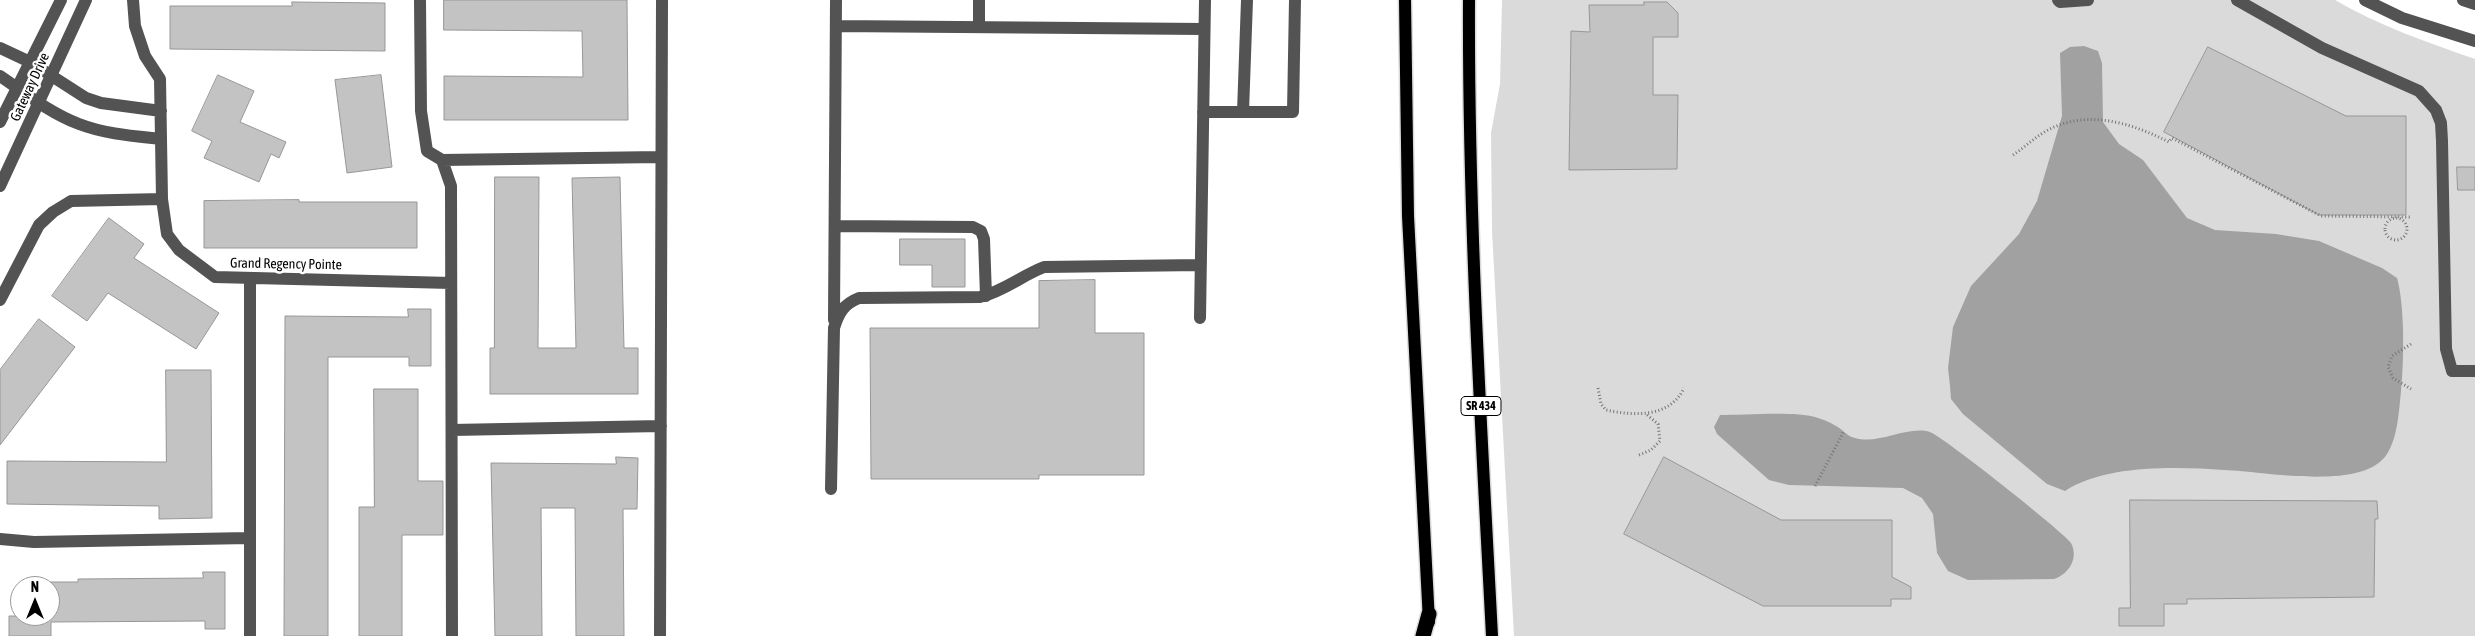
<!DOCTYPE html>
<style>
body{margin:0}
#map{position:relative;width:2475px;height:636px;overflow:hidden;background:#fff;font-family:"Asap Condensed",sans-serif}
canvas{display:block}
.north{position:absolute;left:10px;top:576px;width:50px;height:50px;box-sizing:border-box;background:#fff;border:1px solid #999;border-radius:50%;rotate:0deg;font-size:14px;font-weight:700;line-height:20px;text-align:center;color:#000}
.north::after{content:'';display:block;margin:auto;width:18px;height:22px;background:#000;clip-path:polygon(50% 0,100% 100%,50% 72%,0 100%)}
</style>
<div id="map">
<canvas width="2475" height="636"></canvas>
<div class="north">N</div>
</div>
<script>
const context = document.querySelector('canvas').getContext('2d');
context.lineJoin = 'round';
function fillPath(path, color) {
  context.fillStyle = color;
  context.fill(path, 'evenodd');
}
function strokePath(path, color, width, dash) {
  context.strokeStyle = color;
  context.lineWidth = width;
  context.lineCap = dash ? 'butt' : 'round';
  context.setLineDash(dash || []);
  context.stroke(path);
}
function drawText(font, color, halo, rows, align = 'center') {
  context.font = font + ' "Asap Condensed",sans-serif';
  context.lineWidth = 5;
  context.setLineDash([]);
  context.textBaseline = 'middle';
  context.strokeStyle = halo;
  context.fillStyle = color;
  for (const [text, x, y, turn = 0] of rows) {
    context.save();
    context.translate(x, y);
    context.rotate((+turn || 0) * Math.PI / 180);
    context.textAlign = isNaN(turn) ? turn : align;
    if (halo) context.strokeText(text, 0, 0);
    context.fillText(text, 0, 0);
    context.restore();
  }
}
fillPath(new Path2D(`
 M 1502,0 L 2335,0 C 2379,26 2427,42 2475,59 L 2475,636 L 1514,636 L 1492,231 L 1491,133 L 1500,84 Z`), '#dadada');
fillPath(new Path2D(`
 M 2084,46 L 2098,51 L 2102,63 L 2103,122 L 2119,144 L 2143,160 L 2187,218 L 2215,230 L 2276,234 L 2319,241 L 2382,268 L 2397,278 C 2405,306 2404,362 2401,391 C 2399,410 2398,437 2387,454 C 2363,492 2263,471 2224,470 C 2177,467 2107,464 2065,491 L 2047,484 L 1963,414 L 1951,399 L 1950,386 L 1948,368 L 1953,327 L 1971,286 L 2019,234 L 2037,201 L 2062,116 L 2060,53 L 2070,47 Z
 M 1720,415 C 1742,415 1797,411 1815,417 C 1822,419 1830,422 1836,426 C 1842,429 1848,437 1855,438 C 1880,445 1907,425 1930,432 C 1942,436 2065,533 2071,543 C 2079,558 2069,574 2054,579 L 1968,580 L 1948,571 L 1937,553 L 1933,514 L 1922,498 L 1903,488 L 1789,485 L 1769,480 L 1717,434 L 1714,427 Z`), '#a1a1a1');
const building = new Path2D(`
 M 444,0 L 627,0 L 628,120 L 444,120 L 444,76 L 583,77 L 582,31 L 444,30 Z
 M 292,2 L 385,3 L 385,51 L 170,49 L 170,6 L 292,6 Z
 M 1644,2 L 1667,2 L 1678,13 L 1678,37 L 1653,37 L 1653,95 L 1678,95 L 1677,169 L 1569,170 L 1571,31 L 1590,32 L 1589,5 L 1644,5 Z
 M 2208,47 L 2346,116 L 2406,116 L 2406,215 L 2319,215 L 2164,132 Z
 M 218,75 L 254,91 L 240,122 L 286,142 L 279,158 L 271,154 L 259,182 L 204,158 L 212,141 L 192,131 Z
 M 381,75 L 392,167 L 347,173 L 335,80 Z
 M 2457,167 L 2475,167 L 2475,190 L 2458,190 Z
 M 495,177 L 539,177 L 538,348 L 576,348 L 572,178 L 620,177 L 624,348 L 638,348 L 638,394 L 490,394 L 490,348 L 494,348 Z
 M 299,200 L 299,202 L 417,202 L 417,248 L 204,248 L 204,201 Z
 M 109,218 L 144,244 L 134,258 L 219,313 L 196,349 L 108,293 L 87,321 L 52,296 Z
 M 900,239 L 965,239 L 965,287 L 932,287 L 932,265 L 900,265 Z
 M 1095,280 L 1095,333 L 1144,333 L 1144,475 L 1039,475 L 1039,479 L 871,479 L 870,328 L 1039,328 L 1039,281 Z
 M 408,309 L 431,309 L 431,366 L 409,366 L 409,357 L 328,357 L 328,636 L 284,636 L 285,316 L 408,317 Z
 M 39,319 L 75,347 L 0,445 L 0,370 Z
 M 166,370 L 211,370 L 212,518 L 159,519 L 159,506 L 7,504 L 7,461 L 166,462 Z
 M 374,389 L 418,389 L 418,481 L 443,481 L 443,535 L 402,535 L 402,636 L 359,636 L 359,507 L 374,507 Z
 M 616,457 L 638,458 L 637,509 L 623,509 L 624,636 L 576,636 L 575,508 L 541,508 L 542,636 L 495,636 L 491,463 L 616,464 Z
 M 1664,457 L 1781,520 L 1892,520 L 1892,577 L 1911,587 L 1911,599 L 1891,599 L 1891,606 L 1763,606 L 1624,534 Z
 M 2130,500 L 2377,501 L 2378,519 L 2375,519 L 2374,597 L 2187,599 L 2187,604 L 2164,604 L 2164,626 L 2119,626 L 2119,608 L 2130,608 Z
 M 203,572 L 225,572 L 225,629 L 205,629 L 205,621 L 51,622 L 51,636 L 9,636 L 9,616 L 50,616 L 50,582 L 78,582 L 78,579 L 203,578 Z`);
fillPath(building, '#c3c3c3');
strokePath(building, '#979797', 1);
const major = new Path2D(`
 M 1405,0 L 1408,216 L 1429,622
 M 1469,0 C 1468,212 1481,424 1492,636`);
const highway = new Path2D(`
 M 1423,636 L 1429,614`);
strokePath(major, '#dbdbdb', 15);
strokePath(highway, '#dbdbdb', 18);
strokePath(new Path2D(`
 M 2013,155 C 2025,147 2035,137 2048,130 C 2088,109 2131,123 2169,142 L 2172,138 L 2321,216 L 2411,217
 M2385 229a11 11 0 1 1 22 0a11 11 0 1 1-22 0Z
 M 2411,344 L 2392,356 L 2388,367 L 2393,378 L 2411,389
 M 1598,388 L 1601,404 L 1606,410 C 1634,416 1670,418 1684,388
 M 1639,455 L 1651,450 L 1660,441 L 1658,424 L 1646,414
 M 1815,486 L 1844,431`), '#757575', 3, [1, 2.5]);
strokePath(new Path2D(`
 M 133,0 L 135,26 L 145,56 L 160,79 L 162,199 L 167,234 L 179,250 L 215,277 L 451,283
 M 420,0 L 421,111 L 427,151 L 442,160 L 451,186 L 452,636
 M 2058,0 L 2060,2 L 2088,0
 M 2237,0 L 2322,48 L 2419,91 L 2436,110 L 2441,123 L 2442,141 L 2446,349 L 2452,371 L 2475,371
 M 2365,0 L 2402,18 L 2475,41
 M 2463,0 L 2475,4
 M 836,26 L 1204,29
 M 979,27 L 979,0
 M 0,48 L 30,62 L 86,98 L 101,103 L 161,111
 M 0,76 C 25,93 50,113 79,124 C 105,134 133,136 161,139
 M 1203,112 L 1293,112 L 1295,0
 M 1243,112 L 1247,0
 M 0,122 L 61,0
 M 442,160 L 660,157
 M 0,186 L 86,0
 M 835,226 L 973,227 L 981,231 L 984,239 L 986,296
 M 250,278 L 250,636
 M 0,300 L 39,225 L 53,212 L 71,201 L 162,199
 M 1200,318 L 1205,0
 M 834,320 L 836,0
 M 452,430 L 661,426
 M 831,489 L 834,328 C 839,312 844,304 859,298 L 980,297 C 1004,291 1021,276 1044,267 L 1200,265
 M 0,539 L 34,542 L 249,538
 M 660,636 L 662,0`), '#535353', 12);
strokePath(major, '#000', 12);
strokePath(highway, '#000', 15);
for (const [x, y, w] of [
 [1481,406,40]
]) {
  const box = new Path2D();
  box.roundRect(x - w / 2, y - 9.5, w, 19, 4);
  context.fillStyle = '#fff';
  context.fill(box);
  strokePath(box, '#000', 1);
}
drawText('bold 12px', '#000', null, [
 ["SR 434",1481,406]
]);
drawText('14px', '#000', '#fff', [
 ["Gateway Drive",30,87,-65],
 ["Grand Regency Pointe",286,264,1]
]);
</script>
